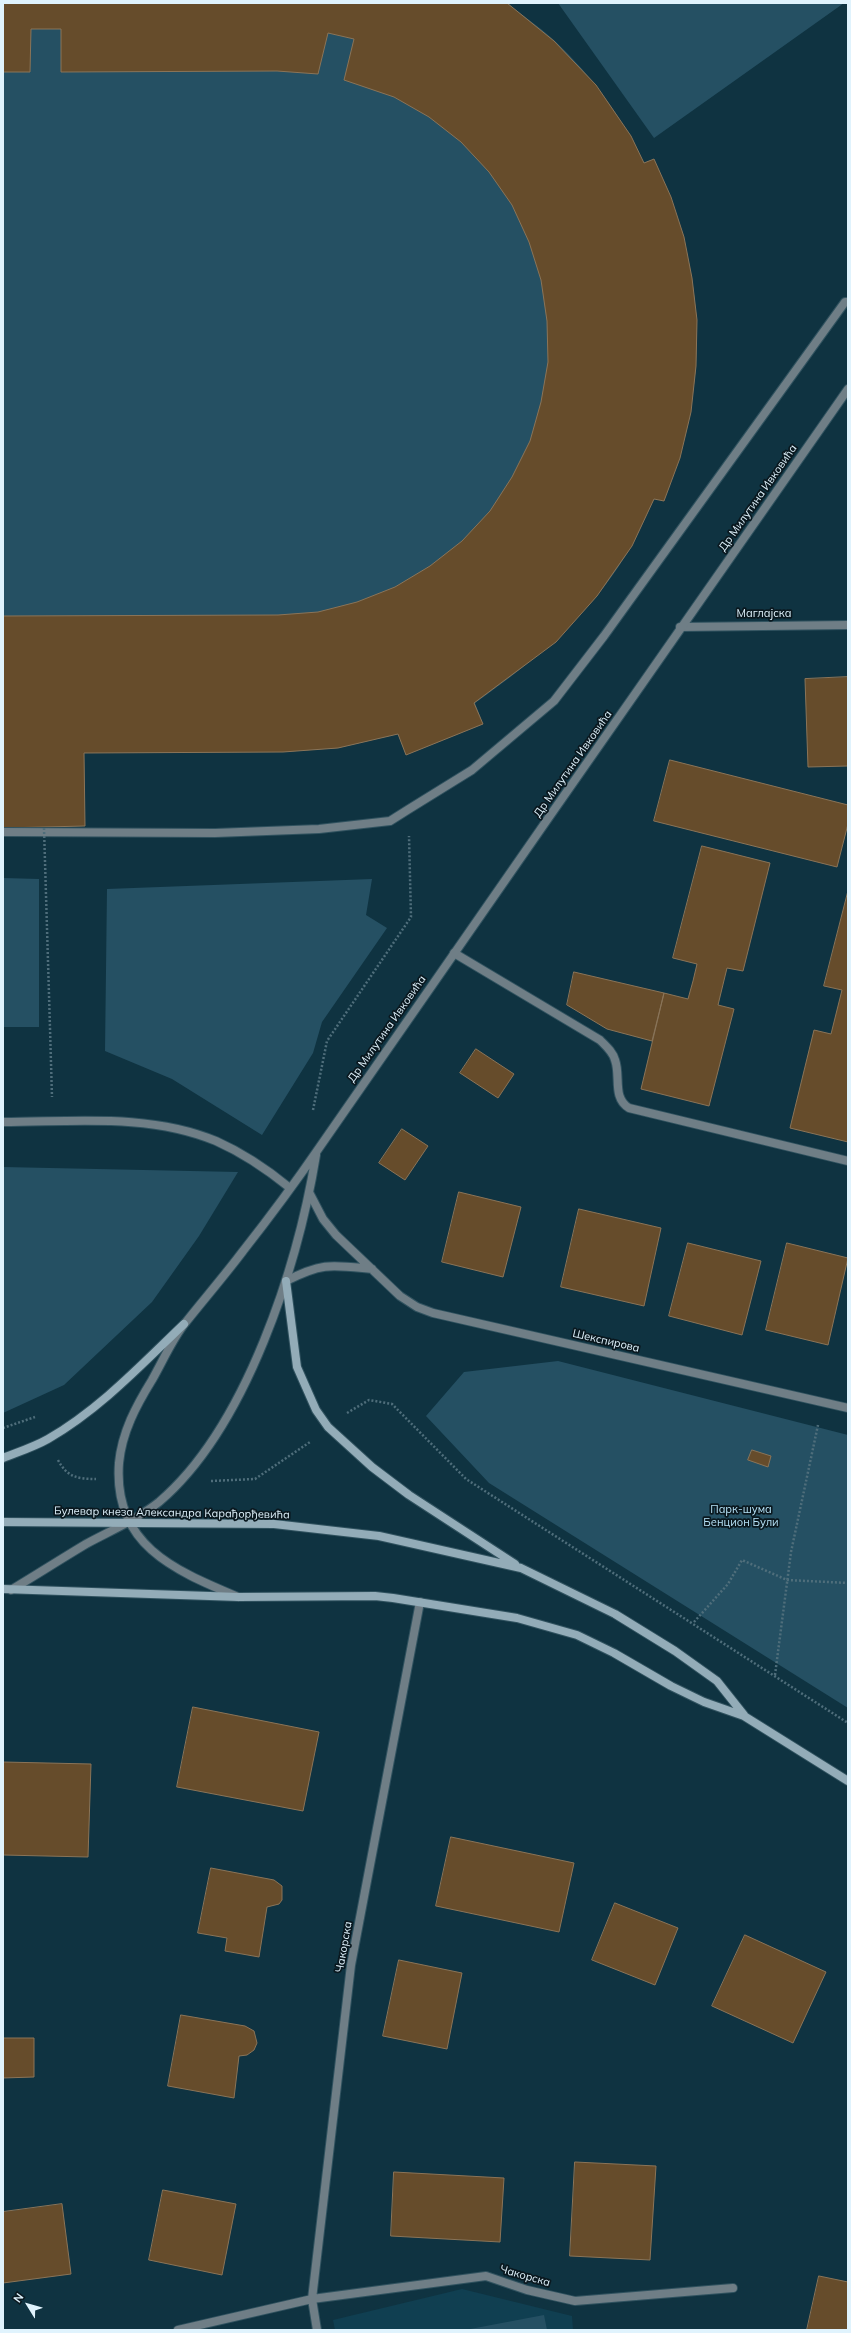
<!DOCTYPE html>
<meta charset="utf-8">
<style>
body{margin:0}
#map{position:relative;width:851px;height:2333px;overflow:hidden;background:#0f3341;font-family:Mulish,sans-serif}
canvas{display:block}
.frame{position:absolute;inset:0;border:4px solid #e0f3fd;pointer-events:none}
.north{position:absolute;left:8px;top:2285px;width:40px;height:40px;-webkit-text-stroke:3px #0a181f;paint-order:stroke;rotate:307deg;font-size:11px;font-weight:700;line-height:16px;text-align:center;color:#e0f3fd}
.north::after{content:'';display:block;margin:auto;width:14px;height:18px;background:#e0f3fd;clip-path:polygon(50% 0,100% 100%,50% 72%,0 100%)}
</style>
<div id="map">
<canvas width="851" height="2333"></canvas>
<div class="frame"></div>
<div class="north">N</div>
</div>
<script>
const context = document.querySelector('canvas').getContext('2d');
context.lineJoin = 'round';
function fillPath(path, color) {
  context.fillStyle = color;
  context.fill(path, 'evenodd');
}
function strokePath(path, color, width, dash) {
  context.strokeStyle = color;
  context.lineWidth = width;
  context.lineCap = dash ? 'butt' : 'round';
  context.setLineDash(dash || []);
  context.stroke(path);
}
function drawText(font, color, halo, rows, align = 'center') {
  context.font = font + ' Mulish,sans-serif';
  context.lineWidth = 3.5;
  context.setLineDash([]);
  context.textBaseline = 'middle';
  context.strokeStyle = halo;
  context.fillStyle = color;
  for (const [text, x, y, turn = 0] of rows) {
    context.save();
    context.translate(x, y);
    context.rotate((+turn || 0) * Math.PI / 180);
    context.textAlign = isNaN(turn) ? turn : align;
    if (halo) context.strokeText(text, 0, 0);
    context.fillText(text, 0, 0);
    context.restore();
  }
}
fillPath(new Path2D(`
 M 462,2289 L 572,2316 L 573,2330 L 335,2330 L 333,2320 Z`), '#103f51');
fillPath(new Path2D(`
 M 3,3 L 507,3 C 523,16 540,27 555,41 C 592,76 622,117 644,163 L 654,159 C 708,281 711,376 664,501 L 654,499 C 647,514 640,530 632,545 C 594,612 536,660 475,703 L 483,724 L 406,755 L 398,734 L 338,748 L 283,752 L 84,753 L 85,826 L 3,828 Z
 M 558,3 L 844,3 L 654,138 Z
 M 3,878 L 39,879 L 39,1027 L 3,1027 Z
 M 372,879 L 366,915 L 387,928 L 322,1022 L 313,1053 L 262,1135 L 172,1079 L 105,1051 L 107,889 Z
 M 3,1167 L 238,1172 L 199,1236 L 152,1302 L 64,1385 L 3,1413 Z
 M 558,1361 L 848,1435 L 848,1708 L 489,1483 L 426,1416 L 464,1372 Z
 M 544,2315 L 547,2330 L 465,2330 Z`), '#255063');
const building = new Path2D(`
 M 3,3 L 507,3 L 554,41 L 596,85 L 631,136 L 644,163 L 654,159 L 671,197 L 684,237 L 692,278 L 697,320 L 696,366 L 691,412 L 680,458 L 664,501 L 654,499 L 632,546 L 597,596 L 556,642 L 474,703 L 483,724 L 406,755 L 398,734 L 338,748 L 283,752 L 84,753 L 85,826 L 3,828 L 3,616 L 278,615 L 318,612 L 357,602 L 395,587 L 430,566 L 462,541 L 490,511 L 512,477 L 530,441 L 541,402 L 548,362 L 547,321 L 541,280 L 529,242 L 512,205 L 489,172 L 461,142 L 429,117 L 394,97 L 344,80 L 354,39 L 328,33 L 318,74 L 277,71 L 61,72 L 61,29 L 31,29 L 30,72 L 3,72 Z
 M 848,677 L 848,766 L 808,767 L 805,679 Z
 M 670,760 L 848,805 L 848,824 L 837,867 L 654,821 Z
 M 702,846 L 770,863 L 743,971 L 727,968 L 718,1005 L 734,1009 L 709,1106 L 641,1089 L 664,993 L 688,999 L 693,981 L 697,964 L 673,958 Z
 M 848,891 L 848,1142 L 790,1128 L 814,1030 L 831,1034 L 842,990 L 824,986 Z
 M 574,972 L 664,993 L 652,1041 L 607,1029 L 567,1005 Z
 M 476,1049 L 514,1074 L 498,1098 L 460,1073 Z
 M 402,1129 L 428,1146 L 405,1180 L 379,1163 Z
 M 459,1192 L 521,1207 L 503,1277 L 442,1262 Z
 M 579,1209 L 661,1228 L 644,1306 L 561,1287 Z
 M 688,1243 L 761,1261 L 742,1335 L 669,1316 Z
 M 787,1243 L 848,1258 L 828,1345 L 766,1330 Z
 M 752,1450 L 771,1456 L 768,1467 L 748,1460 Z
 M 193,1707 L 319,1732 L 303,1811 L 177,1787 Z
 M 3,1762 L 91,1764 L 88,1857 L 3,1855 Z
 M 451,1837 L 574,1863 L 559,1932 L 436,1906 Z
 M 211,1868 L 274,1880 L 282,1886 L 282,1900 L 279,1904 L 267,1907 L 259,1957 L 225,1951 L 227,1938 L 198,1933 Z
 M 615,1903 L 678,1928 L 655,1985 L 592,1960 Z
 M 745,1935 L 826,1972 L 793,2043 L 712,2006 Z
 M 399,1960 L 462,1973 L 447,2049 L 383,2036 Z
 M 181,2015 L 245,2026 L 254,2031 L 257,2043 L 254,2050 L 247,2055 L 239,2056 L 234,2098 L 168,2086 Z
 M 3,2038 L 34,2038 L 34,2077 L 3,2078 Z
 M 575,2162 L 656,2166 L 650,2260 L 570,2256 Z
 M 394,2172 L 504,2178 L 500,2242 L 391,2236 Z
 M 163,2190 L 236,2204 L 222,2275 L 149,2260 Z
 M 62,2204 L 71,2274 L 3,2283 L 3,2212 Z
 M 819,2276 L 848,2282 L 848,2330 L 807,2330 Z`);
fillPath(building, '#664c2b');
strokePath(building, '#8a7458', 1);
const service = new Path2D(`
 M 3,832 L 215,833 L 319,829 L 390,821 L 409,809 L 472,770 L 554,701 L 604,636 L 845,302 L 848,302
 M 454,953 L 600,1040 C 606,1046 613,1052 615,1060 C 621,1076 612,1098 629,1108 L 848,1161
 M 3,1122 C 73,1122 149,1113 216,1141 C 243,1153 268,1170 290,1188`);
const minor = new Path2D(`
 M 680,627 L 848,625
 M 310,1194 L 323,1219 L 336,1235 L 400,1296 L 417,1307 L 433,1313 L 848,1408
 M 286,1281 C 323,1262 332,1265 372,1269
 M 178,2330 L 312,2299 L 486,2276 L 527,2290 L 575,2301 L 733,2288
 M 317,2330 L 312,2299 L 351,1965 L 420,1602`);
const tertiary = new Path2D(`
 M 11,1590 C 36,1575 61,1559 86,1544 C 110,1531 138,1519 159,1502 C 247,1427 298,1264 316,1155
 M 238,1597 C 174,1570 113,1545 119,1463 C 122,1432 136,1406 152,1380 C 163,1361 172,1339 186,1322 C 205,1298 225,1275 243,1251 C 269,1218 295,1183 319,1148 C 495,895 671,641 848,389`);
const secondary = new Path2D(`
 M 286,1281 L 297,1367 L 316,1410 L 328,1427 L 372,1467 L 409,1495 L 515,1564
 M 3,1458 C 18,1452 34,1447 48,1439 C 100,1409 141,1365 184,1324
 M 3,1522 L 274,1524 L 379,1536 L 521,1568 L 615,1614 L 675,1651 L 717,1681 L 744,1715
 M 3,1589 L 239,1597 L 375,1596 L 393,1598 L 517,1618 L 577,1635 L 614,1653 L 671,1686 L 704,1702 L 744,1716 L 848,1781`);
strokePath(service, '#30525f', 10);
strokePath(minor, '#30525f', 10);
strokePath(tertiary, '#30525f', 10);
strokePath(secondary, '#30525f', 10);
strokePath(new Path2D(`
 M 50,1028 L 52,1097
 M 313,1110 L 327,1041 L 411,917 L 409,836
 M 347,1413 L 369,1400 L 392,1404 L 466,1479 L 848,1723
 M 3,1428 L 35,1417
 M 58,1460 C 67,1477 77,1479 96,1479
 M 211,1481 L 255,1479 L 310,1442
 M 694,1622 L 728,1584 L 742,1560 L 787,1580 L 848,1583
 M 775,1675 L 791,1552 L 818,1425`), '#4f6e7b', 2.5, [2, 2]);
strokePath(service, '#6f7e86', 8);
strokePath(minor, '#6f7e86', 8);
strokePath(tertiary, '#6f7e86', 8);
strokePath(secondary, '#93acb8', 8);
strokePath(new Path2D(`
 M 44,828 L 50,1028`), '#4f6e7b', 2.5, [2, 2]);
drawText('11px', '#e0f3fd', '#0a181f', [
 ["Др Милутина Ивковића",758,498,-55],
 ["Маглајска",764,614],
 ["Др Милутина Ивковића",573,764,-55],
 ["Др Милутина Ивковића",387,1029,-55],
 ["Шекспирова",606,1341,13],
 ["Булевар кнеза Александра Карађорђевића",172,1513,1],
 ["Чакорска",344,1947,-80],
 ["Чакорска",525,2276,16]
]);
drawText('11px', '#b5e1f6', '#0a181f', [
 ["Парк-шума",741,1510],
 ["Бенцион Були",741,1523]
]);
</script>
